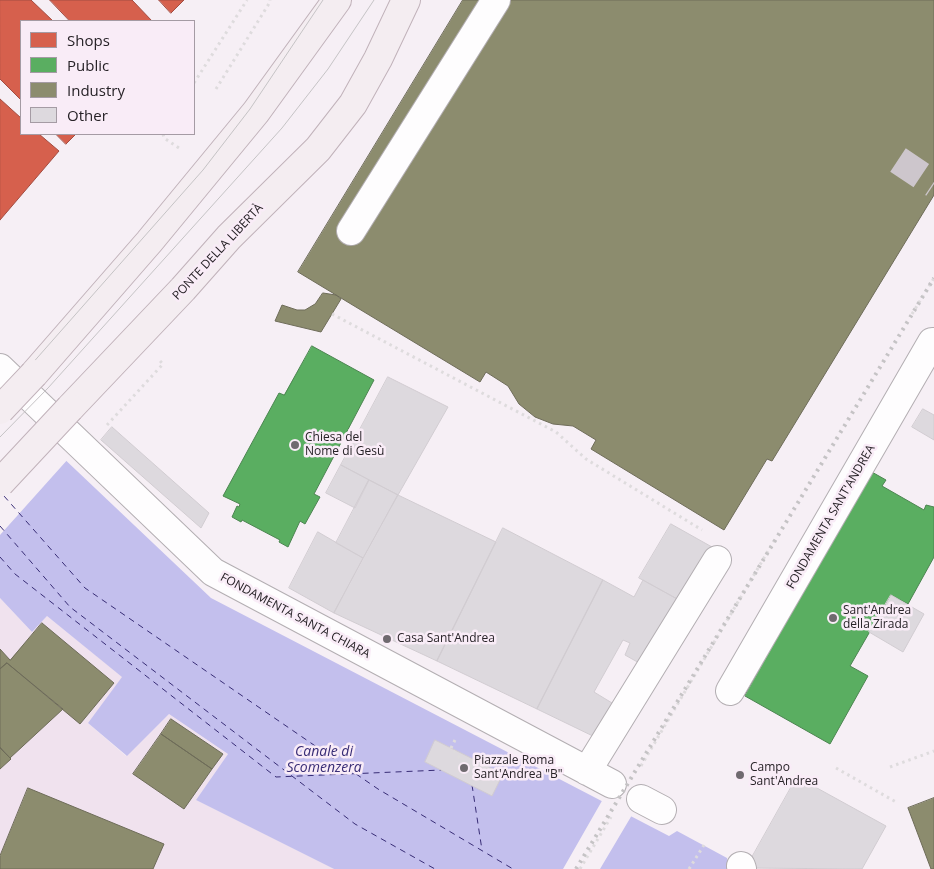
<!DOCTYPE html>
<meta charset="utf-8">
<style>
body{margin:0}
#map{position:relative;width:934px;height:869px;overflow:hidden;background:#f6eff5;font-family:"Open Sans",sans-serif}
canvas{display:block}
.legend{position:absolute;left:20px;top:20px;width:175px;height:115px;box-sizing:border-box;background:#f9ecf7;border:1px solid #a59ba4;margin:0;padding:6px 9px;list-style:none;font-size:15px;color:#272227}
.legend li{display:flex;align-items:center;gap:10px;height:25px}
.legend b{width:25px;border:1px solid #a59ba4}
</style>
<div id="map">
<canvas width="934" height="869"></canvas>
<ul class="legend">
<li><b style="height:14px;background:#d6604d"></b>Shops</li>
<li><b style="height:14px;background:#5aae61"></b>Public</li>
<li><b style="height:14px;background:#8c8c6e"></b>Industry</li>
<li><b style="height:14px;background:#ddd9de"></b>Other</li>
</ul>
</div>
<script>
const context = document.querySelector('canvas').getContext('2d');
context.lineJoin = 'round';
function fillPath(path, color) {
  context.fillStyle = color;
  context.fill(path, 'evenodd');
}
function strokePath(path, color, width, dash) {
  context.strokeStyle = color;
  context.lineWidth = width;
  context.lineCap = dash ? 'butt' : 'round';
  context.setLineDash(dash || []);
  context.stroke(path);
}
function drawText(font, color, halo, rows, align = 'center') {
  context.font = font + ' "Open Sans",sans-serif';
  context.lineWidth = 5;
  context.setLineDash([]);
  context.textBaseline = 'middle';
  context.strokeStyle = halo;
  context.fillStyle = color;
  for (const [text, x, y, turn = 0] of rows) {
    context.save();
    context.translate(x, y);
    context.rotate((+turn || 0) * Math.PI / 180);
    context.textAlign = isNaN(turn) ? turn : align;
    if (halo) context.strokeText(text, 0, 0);
    context.fillText(text, 0, 0);
    context.restore();
  }
}
fillPath(new Path2D(`
 M 0,598 L 32,632 L 47,616 L 123,677 L 88,723 L 126,756 L 169,714 L 228,754 L 196,800 L 334,869 L 0,869 Z`), '#f0e2ee');
fillPath(new Path2D(`
 M 0,398 L 211,598 L 669,836 L 677,831 L 727,858 L 730,869 L 334,869 L 196,800 L 228,754 L 169,714 L 127,756 L 88,723 L 122,677 L 47,616 L 32,632 L 0,598 Z`), '#c3bfed');
fillPath(new Path2D(`
 M 0,396 L 69,458 L 0,535 Z
 M 603,799 L 632,815 L 600,869 L 563,869 Z`), '#f6eff5');
const shops = new Path2D(`
 M 0,0 L 31,0 L 53,21 L 21,21 L 21,100 L 0,79 Z
 M 50,0 L 132,0 L 152,21 L 70,21 Z
 M 159,0 L 184,0 L 171,13 Z
 M 0,99 L 21,118 L 21,134 L 39,134 L 59,151 L 0,220 Z
 M 56,134 L 76,134 L 66,144 Z`);
fillPath(shops, '#d6604d');
strokePath(shops, '#a24d42', 1);
const public = new Path2D(`
 M 312,346 L 374,380 L 314,494 L 320,497 L 305,524 L 300,521 L 288,547 L 279,542 L 280,540 L 242,520 L 241,522 L 232,517 L 237,506 L 239,507 L 240,504 L 223,496 L 279,393 L 284,395 Z
 M 870,471 L 886,480 L 882,486 L 924,510 L 926,505 L 934,507 L 934,557 L 908,604 L 891,595 L 850,666 L 868,676 L 830,744 L 745,696 Z`);
fillPath(public, '#5aae61');
strokePath(public, '#4b8450', 1);
const industry = new Path2D(`
 M 463,0 L 934,0 L 934,195 L 772,461 L 767,459 L 724,530 L 591,449 L 596,440 L 573,426 L 553,424 L 535,417 L 519,404 L 508,386 L 486,372 L 480,382 L 298,272 Z
 M 323,293 L 336,295 L 341,299 L 321,332 L 275,321 L 282,305 L 297,310 L 305,310 L 315,304 Z
 M 42,623 L 114,683 L 80,724 L 7,663 L 0,669 L 0,649 L 10,660 Z
 M 7,663 L 63,709 L 10,758 L 0,747 L 0,669 Z
 M 171,719 L 223,754 L 212,769 L 161,734 Z
 M 161,734 L 212,769 L 184,809 L 133,774 Z
 M 0,748 L 11,759 L 0,769 Z
 M 28,788 L 164,844 L 153,869 L 0,869 L 0,856 Z
 M 934,798 L 934,869 L 931,869 L 908,808 Z`);
fillPath(industry, '#8c8c6e');
strokePath(industry, '#6e6c59', 1);
strokePath(new Path2D(`
 M 4,496 L 85,588 L 378,789 L 513,869
 M 0,526 L 70,607 L 355,824 L 435,869
 M 0,557 L 15,574 L 276,777 L 442,770
 M 472,785 L 482,850`), '#382d76', 1, [6, 5]);
const building = new Path2D(`
 M 388,377 L 448,407 L 398,495 L 341,465 Z
 M 923,409 L 934,415 L 934,440 L 912,427 Z
 M 112,427 L 209,513 L 201,528 L 101,440 Z
 M 341,465 L 369,480 L 355,508 L 326,493 Z
 M 369,480 L 398,495 L 363,558 L 336,543 Z
 M 398,495 L 496,542 L 437,661 L 334,613 Z
 M 671,524 L 712,547 L 679,600 L 639,578 Z
 M 503,528 L 603,580 L 537,709 L 437,661 Z
 M 318,532 L 363,558 L 334,613 L 289,588 Z
 M 603,580 L 634,597 L 643,580 L 679,600 L 641,664 L 625,655 L 630,643 L 623,640 L 594,692 L 617,706 L 599,739 L 537,709 Z
 M 891,595 L 924,614 L 903,652 L 869,632 Z
 M 435,740 L 503,774 L 492,796 L 425,762 Z
 M 797,777 L 886,826 L 862,869 L 746,868 Z`);
fillPath(building, '#ddd9de');
strokePath(building, '#d1ccd1', 1);
strokePath(new Path2D(`
 M 898,160 L 934,184`), '#cdc6cc', 28, [28, 14]);
const minor = new Path2D(`
 M 351,231 L 496,0
 M 0,368 L 213,572 L 612,784
 M 730,691 L 932,342
 M 587,771 L 717,560
 M 641,799 L 662,810
 M 741,866 L 742,869`);
const major = new Path2D(`
 M 34,374 L 149,242 L 256,112 L 337,0
 M 70,408 L 183,289 L 229,237 L 318,149 L 353,104 L 378,59 L 406,0`);
strokePath(minor, '#b3aeb2', 30);
strokePath(major, '#c1b2ba', 30);
strokePath(new Path2D(`
 M 194,83 L 247,0
 M 216,89 L 270,2 L 270,0
 M 163,134 L 164,138 L 182,150
 M 332,314 L 556,432 L 586,459 L 702,530
 M 912,314 L 934,278
 M 107,425 L 163,364 L 160,361
 M 455,740 L 451,748 L 469,769 L 480,751
 M 641,766 L 774,541
 M 890,767 L 934,751
 M 836,768 L 896,802
 M 580,869 L 611,817
 M 689,869 L 704,845`), '#dedbdd', 3, [2.5, 4]);
strokePath(minor, '#fefdfe', 28);
strokePath(major, '#f4edf1', 28);
strokePath(new Path2D(`
 M 0,400 L 203,170 L 250,109 L 323,0
 M 0,437 L 48,388 L 282,128 L 328,69 L 374,0`), '#c5c3c5', 1);
strokePath(new Path2D(`
 M 576,869 L 934,278`), '#c5c3c5', 4, [2.5, 5]);
const majorBridge = new Path2D(`
 M 0,410 L 34,374
 M 0,483 L 70,408`);
strokePath(majorBridge, '#c1b2ba', 30, []);
strokePath(majorBridge, '#f4edf1', 28);
for (const [x, y, r, color] of [
 [295,445,5,"#6f6a6f"],
 [833,618,5,"#6f6a6f"],
 [387,639,5,"#6f6a6f"],
 [464,768,5,"#6f6a6f"],
 [740,775,5,"#6f6a6f"]
]) {
  const dot = new Path2D();
  dot.arc(x, y, r, 0, 2 * Math.PI);
  context.fillStyle = color;
  context.fill(dot);
  strokePath(dot, '#f9ecf7', 2);
}
drawText('12px', '#272227', '#f9ecf7', [
 ["PONTE DELLA LIBERTÀ",218,252,-47],
 ["FONDAMENTA SANT'ANDREA",831,517,-60],
 ["FONDAMENTA SANTA CHIARA",295,616,28]
]);
drawText('12px', '#272227', '#f9ecf7', [
 ["Chiesa del",305,438],
 ["Nome di Gesù",305,452],
 ["Sant'Andrea",843,611],
 ["della Zirada",843,625],
 ["Casa Sant'Andrea",397,639],
 ["Piazzale Roma",474,761],
 ["Sant'Andrea \"B\"",474,775],
 ["Campo",750,768],
 ["Sant'Andrea",750,782]
], 'left');
drawText('italic 14px', '#382d76', '#f9ecf7', [
 ["Canale di",324,752],
 ["Scomenzera",324,768]
]);
</script>
